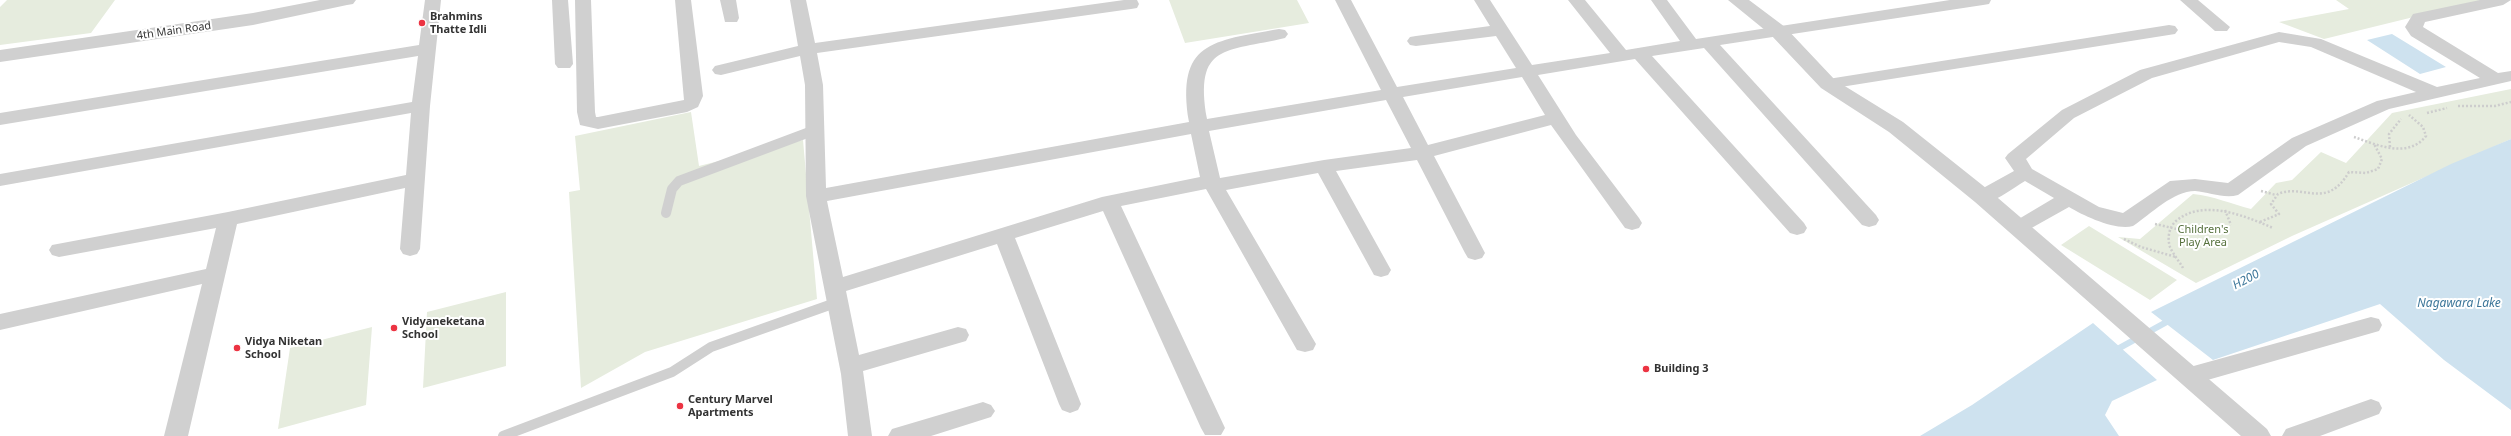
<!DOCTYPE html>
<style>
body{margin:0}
canvas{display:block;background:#fff}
</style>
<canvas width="2511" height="436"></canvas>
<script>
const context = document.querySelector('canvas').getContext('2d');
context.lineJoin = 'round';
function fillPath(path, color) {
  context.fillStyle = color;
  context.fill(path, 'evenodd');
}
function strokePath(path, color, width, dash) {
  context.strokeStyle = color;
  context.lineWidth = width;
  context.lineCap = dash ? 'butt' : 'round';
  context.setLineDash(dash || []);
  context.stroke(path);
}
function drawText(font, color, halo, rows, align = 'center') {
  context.font = font + ' "Noto Sans",sans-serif';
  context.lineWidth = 4;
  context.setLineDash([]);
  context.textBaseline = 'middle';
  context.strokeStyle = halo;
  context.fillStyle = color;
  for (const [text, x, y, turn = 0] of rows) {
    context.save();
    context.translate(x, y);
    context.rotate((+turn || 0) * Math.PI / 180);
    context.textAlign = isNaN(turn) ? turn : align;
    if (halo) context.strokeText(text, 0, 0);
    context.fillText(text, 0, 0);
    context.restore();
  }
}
fillPath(new Path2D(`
 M 7,0 L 115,0 L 91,33 L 0,45 L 0,7 Z
 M 1169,0 L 1297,0 L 1309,23 L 1185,43 Z
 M 2336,0 L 2483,0 L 2324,39 L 2279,22 L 2349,9 Z
 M 2511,89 L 2511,139 L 2292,236 L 2196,283 L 2118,237 L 2140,239 L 2193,194 C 2214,196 2231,204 2251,209 L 2276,183 L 2292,180 L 2321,152 L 2346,163 L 2392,113 Z
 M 691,112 L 699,166 L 803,140 L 817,299 L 645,352 L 581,388 L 569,192 L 580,190 L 575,136 Z
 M 2089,226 L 2177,280 L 2150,300 L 2061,245 Z
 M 506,292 L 506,366 L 423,388 L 427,312 Z
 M 372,327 L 366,405 L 278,429 L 290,348 Z`), '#e6ecde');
fillPath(new Path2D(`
 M 2392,34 L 2446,67 L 2420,74 L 2367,40 Z
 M 2511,139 L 2511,410 L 2444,360 L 2380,304 L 2213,360 L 2151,312 L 2451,164 Z
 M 2093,323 L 2157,380 L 2112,401 L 2105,415 L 2119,436 L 1920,436 L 1972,405 Z`), '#cee2ef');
strokePath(new Path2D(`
 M 2114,351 L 2172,319`), '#cee2ef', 6);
strokePath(new Path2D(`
 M 2458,106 L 2495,106 L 2511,102
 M 2427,113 L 2447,108
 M 2354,137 C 2377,145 2408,159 2426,136 L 2423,127 L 2409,115
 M 2390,147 L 2389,134 L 2401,119
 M 2261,191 L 2276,195
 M 2225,210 L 2231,225
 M 2260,222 L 2279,214 L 2271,204 L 2278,194 C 2303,183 2326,211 2349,172 L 2366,173 L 2378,169 L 2382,159 L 2374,144
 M 2155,224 L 2199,234
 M 2124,239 L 2141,247 L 2176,257
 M 2183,268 C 2179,261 2173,254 2170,247 C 2167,238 2169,227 2176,221 C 2203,198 2245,216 2273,228`), '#cdcdcd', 2.5, [2, 2]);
strokePath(new Path2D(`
 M 666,213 L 672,189 L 679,181 L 815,130
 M 503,436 L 672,372 L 711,347 L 838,302`), '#d0d0d0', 10);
fillPath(new Path2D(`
 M 425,0 L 441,0 L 430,106 L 420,249 L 417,254 L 410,256 L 403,254 L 400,249 L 405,188 L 237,224 L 188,436 L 164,436 L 202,284 L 0,330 L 0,314 L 206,269 L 216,228 L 59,257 L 52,255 L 49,250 L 52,245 L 228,212 L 406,175 L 411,113 L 0,186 L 0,174 L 412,102 L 418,56 L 0,125 L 0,113 L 419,45 Z
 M 552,0 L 568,0 L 573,64 L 570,68 L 558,68 L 555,64 Z
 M 575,0 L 591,0 L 595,112 L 596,117 L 598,117 L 684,100 L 675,0 L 691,0 L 703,96 L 698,107 L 687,112 L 598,129 L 580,125 L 577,112 Z
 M 720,0 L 736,0 L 739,18 L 737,22 L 725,22 Z
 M 790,0 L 806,0 L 815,43 L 1124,0 L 1137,0 L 1139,4 L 1137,8 L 1131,9 L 817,53 L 823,85 L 826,188 L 1189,122 C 1176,42 1212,41 1279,29 L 1285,30 L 1288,34 L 1285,38 C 1226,52 1194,43 1207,119 L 1381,90 L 1335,0 L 1351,0 L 1397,87 L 1516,68 L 1496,36 L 1416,46 L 1410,45 L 1407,41 L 1410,37 L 1416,36 L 1490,26 L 1474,0 L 1490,0 L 1532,65 L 1610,53 L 1568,0 L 1585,0 L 1626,50 L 1680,41 L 1651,0 L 1667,0 L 1696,39 L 1950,0 L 1991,0 L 1989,4 L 1983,5 L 1720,45 L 1876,215 L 1879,220 L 1876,225 L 1869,227 L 1862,225 L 1704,48 L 1652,56 L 1804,223 L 1807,228 L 1804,233 L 1797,235 L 1790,233 L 1635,59 L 1538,75 L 1576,135 L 1639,218 L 1642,223 L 1639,228 L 1632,230 L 1625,228 L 1551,125 L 1434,156 L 1485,253 L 1482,258 L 1475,260 L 1468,258 L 1465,253 L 1417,160 L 1336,171 L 1391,270 L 1388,275 L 1381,277 L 1374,275 L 1318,173 L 1226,190 L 1316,344 L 1313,350 L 1305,352 L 1297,350 L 1206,189 L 1121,206 L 1225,428 L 1221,435 L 1205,435 L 1201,428 L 1103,211 L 1015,238 L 1081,404 L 1078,410 L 1070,413 L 1062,410 L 1059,404 L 997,244 L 846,291 L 859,355 L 958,327 L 966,329 L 969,335 L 966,341 L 863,371 L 872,436 L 848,436 L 841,374 L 806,196 L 805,85 L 800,56 L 721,75 L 715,74 L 712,70 L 715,66 L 798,46 ZM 1522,77 L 1545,115 L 1428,145 L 1403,97 ZM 1386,100 L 1411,148 L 1324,160 L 1220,178 L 1209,131 ZM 1191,134 L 1200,177 L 1102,197 L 843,277 L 827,201 Z
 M 2180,0 L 2198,0 L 2230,27 L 2227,31 L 2215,31 Z
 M 2480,0 L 2511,0 L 2503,5 L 2425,22 L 2423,27 L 2498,73 L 2511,71 L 2511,81 L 2389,109 L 2306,146 L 2238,195 C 2224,199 2209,192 2195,191 C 2173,191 2151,214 2133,226 C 2116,231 2084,216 2069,207 L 2019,235 L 2012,233 L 2009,228 L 2012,223 L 2054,198 L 2025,181 C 2011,189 1992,206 1976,202 L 1973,197 L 1976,192 L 2014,171 L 2005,158 L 2008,154 L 2062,110 L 2140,70 L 2279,32 L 2321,39 L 2437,87 L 2480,78 L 2411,36 L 2405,27 L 2413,14 ZM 2279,42 L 2311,47 L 2416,92 L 2377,101 L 2292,138 L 2228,183 L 2195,179 L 2170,181 L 2123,213 L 2099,207 L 2032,169 L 2026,159 L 2074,118 L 2152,78 Z
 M 2169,25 L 2175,26 L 2178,30 L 2175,34 L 1828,89 L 1822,88 L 1819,84 L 1822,80 L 1828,79 Z
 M 2371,317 L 2379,319 L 2382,325 L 2379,331 L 2190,385 L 2182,382 L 2179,376 L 2182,370 L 2190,367 Z
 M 2371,399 L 2379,402 L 2382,408 L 2379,414 L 2320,436 L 2282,436 L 2286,429 Z
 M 983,402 L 991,405 L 995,411 L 991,417 L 931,436 L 888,436 L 892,429 Z`), '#d0d0d0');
fillPath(new Path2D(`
 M 320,0 L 356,0 L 353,4 L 347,5 L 253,25 L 0,62 L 0,50 L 253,13 Z
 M 1728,0 L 1749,0 L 1785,27 L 1835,80 L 1903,122 L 1991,192 L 2267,429 L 2271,436 L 2241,436 L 1975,202 L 1889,132 L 1821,88 L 1771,35 Z`), '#d0d0d0');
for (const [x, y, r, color] of [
 [422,23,4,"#ec3342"],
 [394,328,4,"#ec3342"],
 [237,348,4,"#ec3342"],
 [1646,369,4,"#ec3342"],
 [680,406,4,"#ec3342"]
]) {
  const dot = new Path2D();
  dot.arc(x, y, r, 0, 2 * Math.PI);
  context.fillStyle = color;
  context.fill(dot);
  strokePath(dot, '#fff', 1.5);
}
drawText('bold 11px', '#333', '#fff', [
 ["Brahmins",430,17],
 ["Thatte Idli",430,30],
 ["Vidyaneketana",402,322],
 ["School",402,335],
 ["Vidya Niketan",245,342],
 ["School",245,355],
 ["Building 3",1654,369],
 ["Century Marvel",688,400],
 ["Apartments",688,413]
], 'left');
drawText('11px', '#333', '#fff', [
 ["4th Main Road",174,31,-8]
]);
drawText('11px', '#56713d', '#fff', [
 ["Children's",2203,230],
 ["Play Area",2203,243]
]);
drawText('italic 12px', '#3c7699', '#fff', [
 ["H200",2246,280,-28],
 ["Nagawara Lake",2459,304]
]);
</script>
